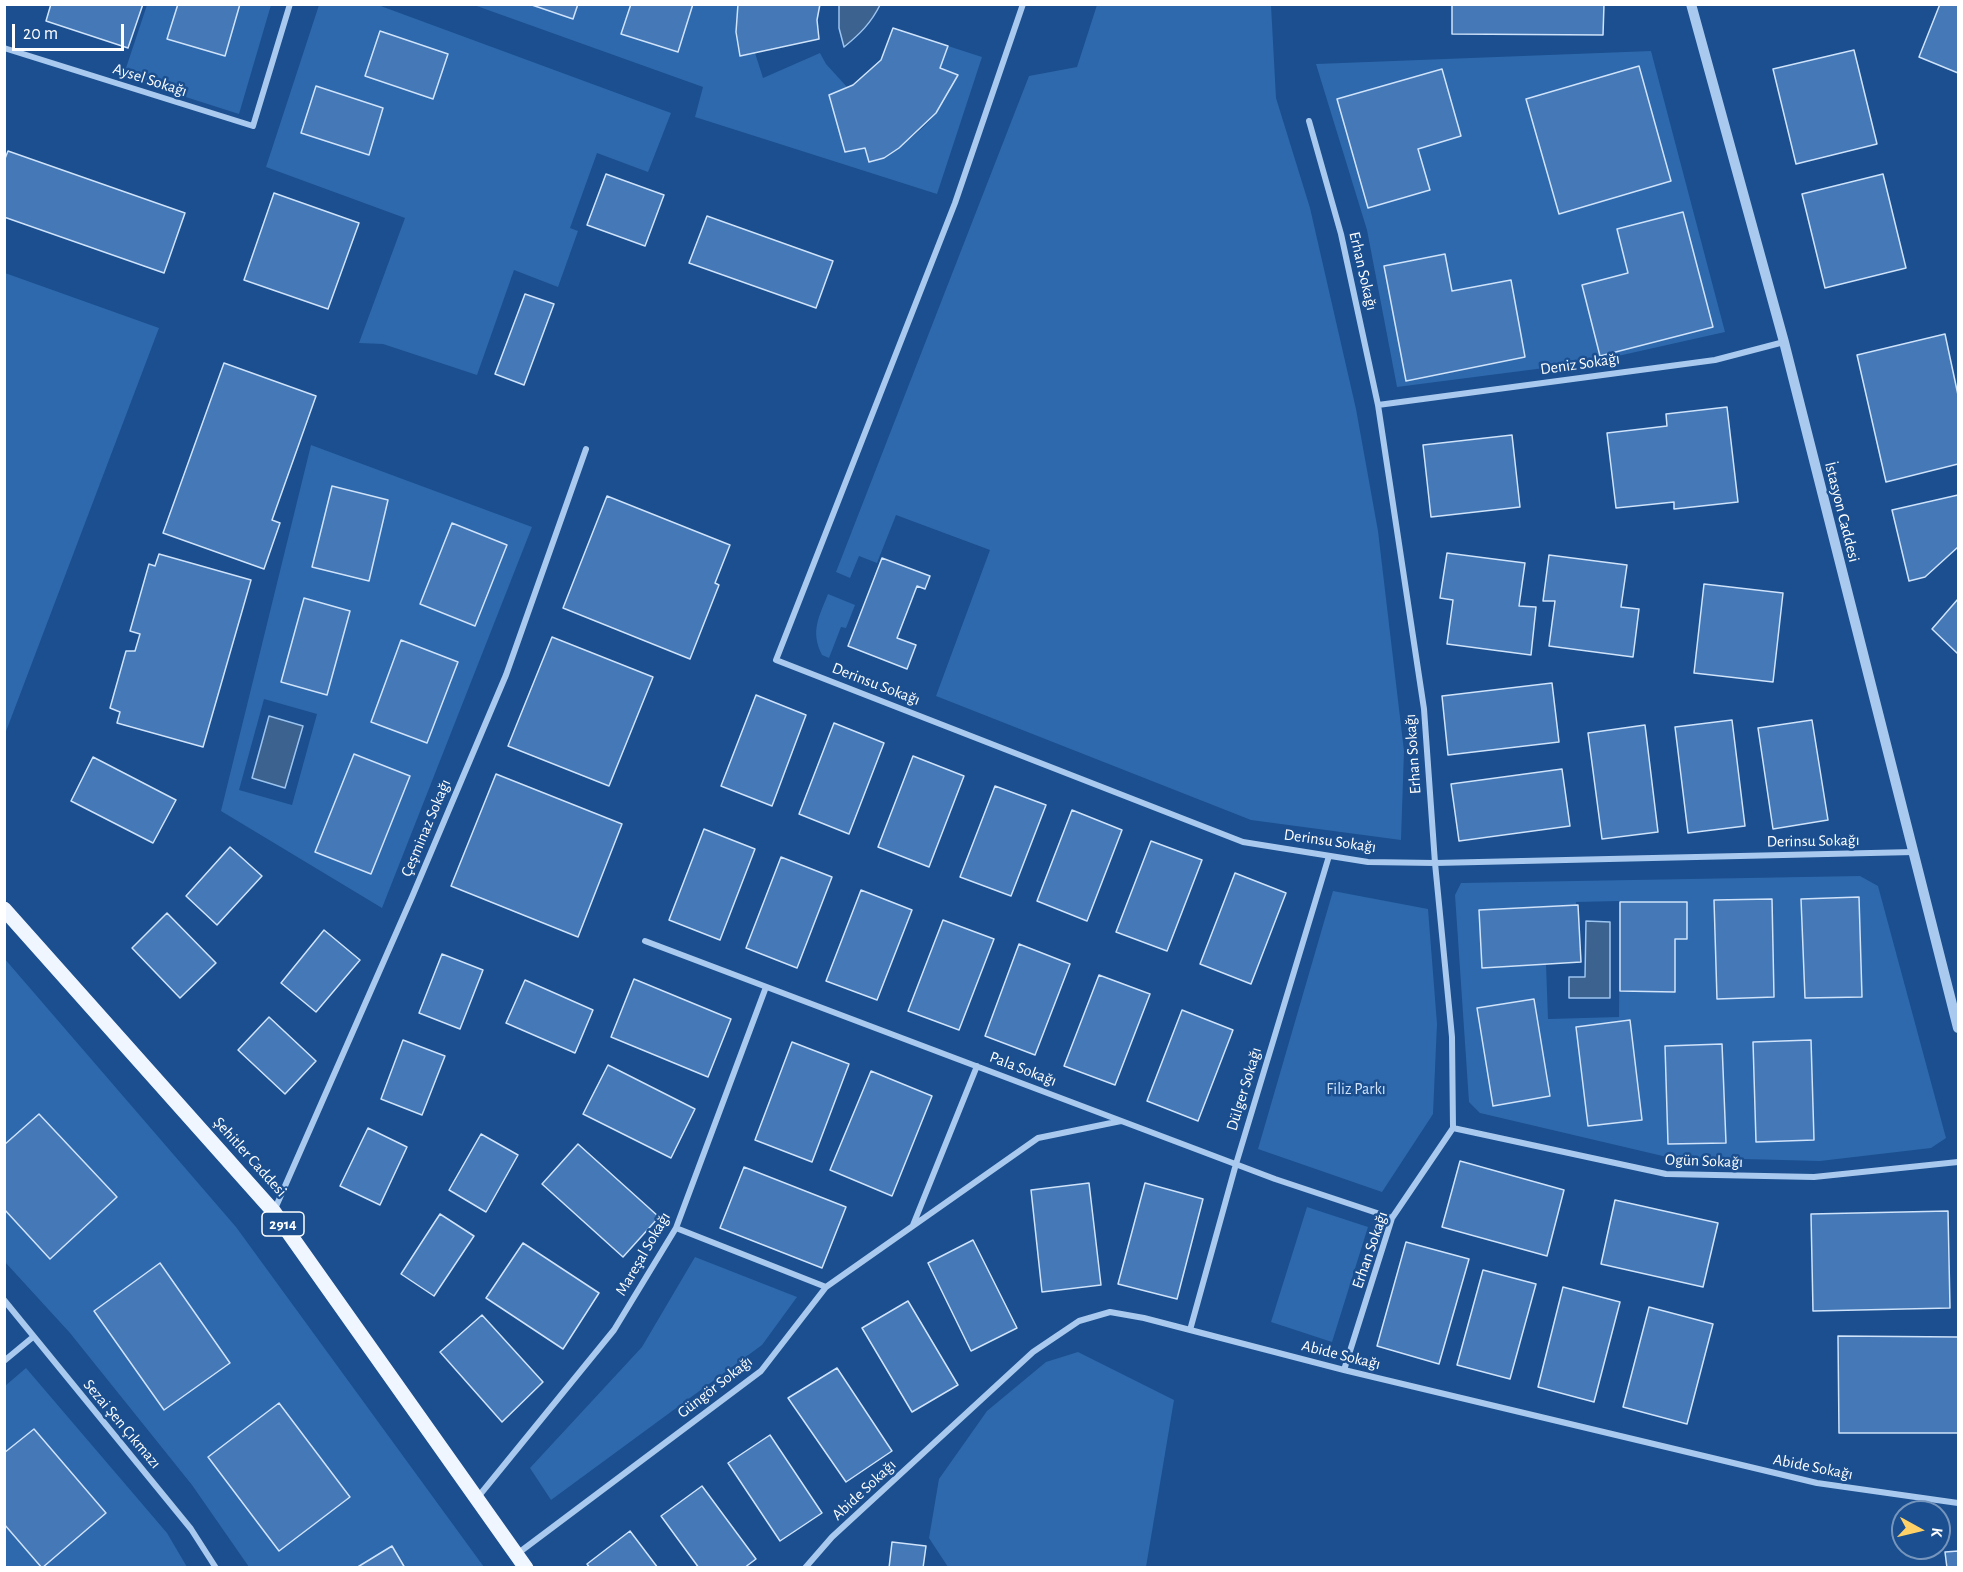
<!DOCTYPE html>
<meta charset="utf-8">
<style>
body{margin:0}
#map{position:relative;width:1963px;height:1572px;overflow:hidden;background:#1b4f8f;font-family:"Alegreya Sans",sans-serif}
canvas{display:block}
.frame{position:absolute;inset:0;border:6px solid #fff;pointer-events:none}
.north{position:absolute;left:1891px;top:1500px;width:60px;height:60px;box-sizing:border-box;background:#1b4f8f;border:2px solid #7695bc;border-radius:50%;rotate:98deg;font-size:16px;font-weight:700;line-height:24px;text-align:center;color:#fff}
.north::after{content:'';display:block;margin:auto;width:21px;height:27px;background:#ffd166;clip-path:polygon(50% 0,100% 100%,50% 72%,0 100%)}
.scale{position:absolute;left:12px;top:24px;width:112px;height:27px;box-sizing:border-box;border:3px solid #fff;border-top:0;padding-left:8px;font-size:18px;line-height:21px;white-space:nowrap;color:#fff;-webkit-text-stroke:4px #1b4f8f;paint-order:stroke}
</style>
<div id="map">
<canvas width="1963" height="1572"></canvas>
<div class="frame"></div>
<div class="north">K</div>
<div class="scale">20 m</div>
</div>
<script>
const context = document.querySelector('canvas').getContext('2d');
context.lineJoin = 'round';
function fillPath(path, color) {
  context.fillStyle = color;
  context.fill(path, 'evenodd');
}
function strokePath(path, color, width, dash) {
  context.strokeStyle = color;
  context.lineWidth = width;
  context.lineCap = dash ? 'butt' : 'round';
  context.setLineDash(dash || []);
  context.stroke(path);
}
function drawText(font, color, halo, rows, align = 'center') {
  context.font = font + ' "Alegreya Sans",sans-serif';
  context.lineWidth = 5;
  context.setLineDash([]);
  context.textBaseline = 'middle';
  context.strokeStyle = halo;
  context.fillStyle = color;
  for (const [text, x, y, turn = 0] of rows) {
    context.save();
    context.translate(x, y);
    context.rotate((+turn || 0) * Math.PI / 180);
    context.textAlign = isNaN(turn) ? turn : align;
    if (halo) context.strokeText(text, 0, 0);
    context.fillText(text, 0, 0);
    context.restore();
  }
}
fillPath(new Path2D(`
 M 147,5 L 271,5 L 239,114 L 123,77 Z
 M 319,5 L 378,5 L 671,113 L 648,172 L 597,153 L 570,228 L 578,231 L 558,287 L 514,270 L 477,375 L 383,344 L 359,343 L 405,218 L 266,167 Z
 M 474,5 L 739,5 L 740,56 L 755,53 L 763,78 L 820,53 L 826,64 L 847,87 L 829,95 L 845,152 L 865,148 L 869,162 C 892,155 923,131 937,112 C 945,101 951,87 958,75 L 940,68 L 948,46 L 982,57 L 937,194 L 695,117 L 703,87 Z
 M 1097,5 L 1271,5 L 1276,98 L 1310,208 L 1356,409 L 1378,531 L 1404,751 L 1401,840 L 1251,820 L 936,696 L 990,550 L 896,515 L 877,563 L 859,556 L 850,578 L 836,572 L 1029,76 L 1077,67 Z
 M 1651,51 L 1725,332 L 1591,362 L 1397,387 L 1367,230 L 1316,64 Z
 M 5,273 L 159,328 L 5,734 L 4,273 Z
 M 311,445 L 532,527 L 382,908 L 221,811 ZM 264,699 L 317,714 L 292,805 L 239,790 Z
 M 828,594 L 855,605 L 846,628 L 841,627 L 829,658 L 822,655 C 810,631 819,617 828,594 Z
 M 1860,876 L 1878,886 L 1946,1138 L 1931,1148 L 1820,1161 L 1667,1157 L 1480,1113 L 1469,1102 L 1455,895 L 1461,883 ZM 1620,901 L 1619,1017 L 1548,1019 L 1546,964 L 1580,962 L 1576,902 Z
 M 1333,891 L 1428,909 L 1437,1024 L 1433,1114 L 1382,1192 L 1258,1149 Z
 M 4,958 L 236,1227 L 484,1567 L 249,1567 L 192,1485 L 70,1333 L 5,1262 Z
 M 1307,1207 L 1368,1227 L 1332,1342 L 1271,1322 Z
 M 695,1257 L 797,1297 L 762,1345 L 551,1500 L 530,1468 L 642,1347 Z
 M 1078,1352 L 1174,1400 L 1146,1567 L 948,1567 L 929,1538 L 939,1479 L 987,1411 L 1046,1362 Z
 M 26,1368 L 167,1533 L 187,1567 L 5,1568 L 5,1386 Z`), '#2e69ad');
const water = new Path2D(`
 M 839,5 L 880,5 C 871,23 860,34 844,47 L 839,28 Z
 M 269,716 L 303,726 L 285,788 L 252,778 Z
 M 1586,921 L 1610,922 L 1610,998 L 1569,998 L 1569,977 L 1585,977 Z`);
fillPath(water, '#3c6290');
strokePath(water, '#9cc4f0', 1.5);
const building = new Path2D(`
 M 51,4 L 143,4 L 128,48 L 46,21 Z
 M 178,4 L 240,4 L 225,56 L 167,39 Z
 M 529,4 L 578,4 L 573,19 Z
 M 631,4 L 693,4 L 678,52 L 621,34 Z
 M 738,4 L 820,4 L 817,20 L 819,39 L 740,56 L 736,32 Z
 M 1452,4 L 1604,4 L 1603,35 L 1452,34 Z
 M 1940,4 L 1958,4 L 1958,73 L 1919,57 Z
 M 893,28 L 948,46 L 940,68 L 958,75 L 936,113 L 899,148 L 884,158 L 869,162 L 865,148 L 845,152 L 829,95 L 853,85 L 881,60 Z
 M 380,31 L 448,54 L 433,99 L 365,76 Z
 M 1854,50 L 1877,144 L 1796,164 L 1773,69 Z
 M 1639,66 L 1671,181 L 1559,214 L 1526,99 Z
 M 1442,69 L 1461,136 L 1418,149 L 1430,190 L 1368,208 L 1337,99 Z
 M 316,86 L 383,108 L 369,155 L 301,133 Z
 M 8,151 L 185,213 L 164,273 L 4,217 L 4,161 Z
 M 606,174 L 664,195 L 645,246 L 587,225 Z
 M 1883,174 L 1906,268 L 1825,288 L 1802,194 Z
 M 274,193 L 359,223 L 328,309 L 244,280 Z
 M 1683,212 L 1713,327 L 1600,356 L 1582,285 L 1628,273 L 1617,229 Z
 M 707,216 L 833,261 L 816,308 L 689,263 Z
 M 1445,254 L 1452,291 L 1511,280 L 1525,357 L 1406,381 L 1384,266 Z
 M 525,294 L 554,304 L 524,385 L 495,374 Z
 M 1945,334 L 1958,395 L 1958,464 L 1886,482 L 1857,355 Z
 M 224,363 L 316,396 L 272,520 L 280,523 L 264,569 L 163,533 Z
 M 1727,407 L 1738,502 L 1674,509 L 1674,502 L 1616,508 L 1607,433 L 1667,426 L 1666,414 Z
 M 1512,435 L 1520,507 L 1431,517 L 1423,445 Z
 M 332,486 L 388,500 L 369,581 L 312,567 Z
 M 1958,495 L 1958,547 L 1925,577 L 1909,581 L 1892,510 Z
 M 607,496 L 730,545 L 715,583 L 719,585 L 690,659 L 563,608 Z
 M 452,523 L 507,545 L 475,626 L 420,604 Z
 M 1447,553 L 1525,563 L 1519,606 L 1536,607 L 1531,655 L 1447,644 L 1453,600 L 1440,598 Z
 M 159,554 L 251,580 L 203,747 L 117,723 L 120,712 L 110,708 L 126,651 L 135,651 L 140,634 L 130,631 L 149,564 L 155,566 Z
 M 1549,555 L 1627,565 L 1621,607 L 1639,609 L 1633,657 L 1549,646 L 1555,601 L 1543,601 Z
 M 882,558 L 930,576 L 925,589 L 917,586 L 897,638 L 916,645 L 907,669 L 848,646 Z
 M 1704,584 L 1783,593 L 1773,682 L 1694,673 Z
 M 304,598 L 350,611 L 327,695 L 281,682 Z
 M 1958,599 L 1958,654 L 1932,629 Z
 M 552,637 L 653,677 L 609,786 L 508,746 Z
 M 401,640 L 458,662 L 427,743 L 371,722 Z
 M 1552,683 L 1559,742 L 1448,755 L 1442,696 Z
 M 756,695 L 806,715 L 772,806 L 721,786 Z
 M 1732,720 L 1745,826 L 1688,833 L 1675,727 Z
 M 1812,720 L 1828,820 L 1773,829 L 1758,728 Z
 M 834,723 L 884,743 L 849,834 L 799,814 Z
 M 1645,725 L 1658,832 L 1602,839 L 1588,733 Z
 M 354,754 L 410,776 L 371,874 L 315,852 Z
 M 913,756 L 964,776 L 929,867 L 878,847 Z
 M 93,757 L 176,800 L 153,843 L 71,801 Z
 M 1562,769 L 1570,826 L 1459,841 L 1451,784 Z
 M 496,774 L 622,824 L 578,937 L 451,886 Z
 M 995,786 L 1046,805 L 1011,896 L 960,877 Z
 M 1072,810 L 1122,830 L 1087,921 L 1037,901 Z
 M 704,829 L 755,849 L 720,940 L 669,920 Z
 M 1151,841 L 1202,860 L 1167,951 L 1116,932 Z
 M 230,847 L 262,876 L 217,925 L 186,896 Z
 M 781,857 L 832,877 L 797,968 L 746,948 Z
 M 1235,873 L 1286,893 L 1251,984 L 1200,964 Z
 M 861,890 L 912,910 L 877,1000 L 826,981 Z
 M 1859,897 L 1862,997 L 1805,998 L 1801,899 Z
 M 1772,899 L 1774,997 L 1717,999 L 1714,900 Z
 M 1620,902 L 1687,902 L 1687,939 L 1675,939 L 1675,992 L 1620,991 Z
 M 1578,905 L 1581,962 L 1482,968 L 1479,910 Z
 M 167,913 L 216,963 L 180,998 L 132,948 Z
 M 943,920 L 994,939 L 959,1030 L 908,1011 Z
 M 324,930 L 360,960 L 316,1012 L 281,983 Z
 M 1019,944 L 1070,964 L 1035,1055 L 985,1036 Z
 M 442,954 L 483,970 L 460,1029 L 419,1013 Z
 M 1099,975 L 1150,994 L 1115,1085 L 1064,1066 Z
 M 634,979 L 731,1019 L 708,1077 L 611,1037 Z
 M 525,980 L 593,1010 L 575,1053 L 506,1023 Z
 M 1534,999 L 1550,1096 L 1493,1106 L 1477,1008 Z
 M 1182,1010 L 1233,1030 L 1198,1121 L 1147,1101 Z
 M 269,1017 L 316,1061 L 285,1094 L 238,1050 Z
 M 1630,1020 L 1642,1120 L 1588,1126 L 1576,1027 Z
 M 403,1040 L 445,1056 L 422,1115 L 381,1099 Z
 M 1811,1040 L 1814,1140 L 1756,1142 L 1753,1042 Z
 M 792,1042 L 849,1064 L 812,1162 L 755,1140 Z
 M 1722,1044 L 1726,1143 L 1668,1144 L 1665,1046 Z
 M 608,1065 L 695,1109 L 671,1158 L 583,1114 Z
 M 871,1071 L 932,1096 L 892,1196 L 830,1170 Z
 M 39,1114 L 117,1197 L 50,1259 L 4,1209 L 4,1145 Z
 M 368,1128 L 407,1147 L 380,1205 L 340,1186 Z
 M 481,1134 L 518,1155 L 486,1212 L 449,1190 Z
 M 578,1144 L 659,1217 L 623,1257 L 542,1184 Z
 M 1460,1161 L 1564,1190 L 1547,1256 L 1442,1227 Z
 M 744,1167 L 846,1207 L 822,1268 L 720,1228 Z
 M 1089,1183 L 1101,1285 L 1042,1292 L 1031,1190 Z
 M 1145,1183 L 1203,1199 L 1177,1299 L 1118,1284 Z
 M 1615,1200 L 1718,1223 L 1703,1287 L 1601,1264 Z
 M 1948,1211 L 1950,1308 L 1813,1311 L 1811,1214 Z
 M 440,1214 L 474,1236 L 434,1296 L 401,1274 Z
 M 973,1240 L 1017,1328 L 971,1351 L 928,1263 Z
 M 1406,1242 L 1469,1259 L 1439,1364 L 1377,1346 Z
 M 523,1243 L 599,1293 L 563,1349 L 486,1298 Z
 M 160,1263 L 230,1363 L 164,1410 L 94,1311 Z
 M 1483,1270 L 1536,1284 L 1510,1379 L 1457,1365 Z
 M 1563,1287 L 1620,1302 L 1594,1402 L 1538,1387 Z
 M 908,1301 L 958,1385 L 912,1412 L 862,1328 Z
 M 1649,1307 L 1713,1324 L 1687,1424 L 1623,1407 Z
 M 482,1315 L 543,1382 L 502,1422 L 440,1352 Z
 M 1838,1336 L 1958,1337 L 1958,1433 L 1839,1433 Z
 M 837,1368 L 892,1451 L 846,1482 L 788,1398 Z
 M 279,1403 L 350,1497 L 279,1551 L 208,1457 Z
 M 34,1429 L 106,1513 L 42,1568 L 4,1524 L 4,1453 Z
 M 770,1435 L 822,1513 L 780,1541 L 728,1463 Z
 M 702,1486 L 756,1559 L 744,1568 L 699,1568 L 661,1516 Z
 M 630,1531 L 658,1568 L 590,1568 L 587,1564 Z
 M 892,1542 L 926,1546 L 923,1568 L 889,1568 Z
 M 392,1546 L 405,1568 L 356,1568 Z
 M 1958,1551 L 1958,1568 L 1947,1568 L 1945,1552 Z`);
fillPath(building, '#4478b7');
strokePath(building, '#cfe3fa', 1.5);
strokePath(new Path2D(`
 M 1023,4 L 955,203 L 776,660 L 1243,842 L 1368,862 L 1435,863 L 1914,852
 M 4,48 L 253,126 L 290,4
 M 1309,121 L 1341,234 L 1378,405 L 1424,709 L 1435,863 L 1452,1037 L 1453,1128 L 1392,1218 L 1344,1370
 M 1378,405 L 1715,360 L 1784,342
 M 645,941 L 1275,1179 L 1392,1218
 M 1453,1128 L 1666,1174 L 1814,1177 L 1958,1162
 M 274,1211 L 412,897 L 506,675 L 586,449
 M 913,1225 L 977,1066
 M 676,1228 L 826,1287
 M 4,1300 L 191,1529 L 216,1568
 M 1190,1330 L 1236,1164 L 1329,856
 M 4,1361 L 33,1337
 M 478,1497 L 614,1330 L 676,1228 L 766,987
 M 517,1554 L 761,1371 L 826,1287 L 1038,1138 L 1121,1121
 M 805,1568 L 832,1537 L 1033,1352 L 1079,1321 L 1110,1312 L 1144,1318 L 1344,1370 L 1817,1483 L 1958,1503`), '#a9c9ee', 6);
strokePath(new Path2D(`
 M 1691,4 L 1784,342 L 1958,1028`), '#a9c9ee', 10);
strokePath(new Path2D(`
 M 4,909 L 274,1212 L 526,1568`), '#f0f6ff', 15);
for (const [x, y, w] of [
 [283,1224,42]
]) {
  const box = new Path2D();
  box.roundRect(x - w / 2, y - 12, w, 24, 4.5);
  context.fillStyle = '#1b4f8f';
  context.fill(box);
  strokePath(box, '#fff', 1.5);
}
drawText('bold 15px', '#fff', null, [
 ["2914",283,1224]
]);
drawText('16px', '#fff', '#1b4f8f', [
 ["Aysel Sokağı",150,80,18],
 ["Erhan Sokağı",1363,271,77],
 ["Deniz Sokağı",1580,364,-8],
 ["İstasyon Caddesi",1842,512,76],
 ["Derinsu Sokağı",876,684,21],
 ["Erhan Sokağı",1413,754,-94],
 ["Çeşminaz Sokağı",426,828,-67],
 ["Derinsu Sokağı",1330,841,8],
 ["Derinsu Sokağı",1813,841,-1],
 ["Pala Sokağı",1023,1069,21],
 ["Dülger Sokağı",1244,1089,-73],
 ["Şehitler Caddesi",250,1157,48],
 ["Ogün Sokağı",1704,1161,2],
 ["Erhan Sokağı",1370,1250,-71],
 ["Mareşal Sokağı",643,1254,-60],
 ["Abide Sokağı",1341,1355,14],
 ["Güngör Sokağı",715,1387,-38],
 ["Sezai Şen Çıkmazı",122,1424,50],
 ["Abide Sokağı",1813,1467,11],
 ["Abide Sokağı",864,1490,-43]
]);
drawText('16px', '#cfe3fa', '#1b4f8f', [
 ["Filiz Parkı",1356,1089]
]);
</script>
